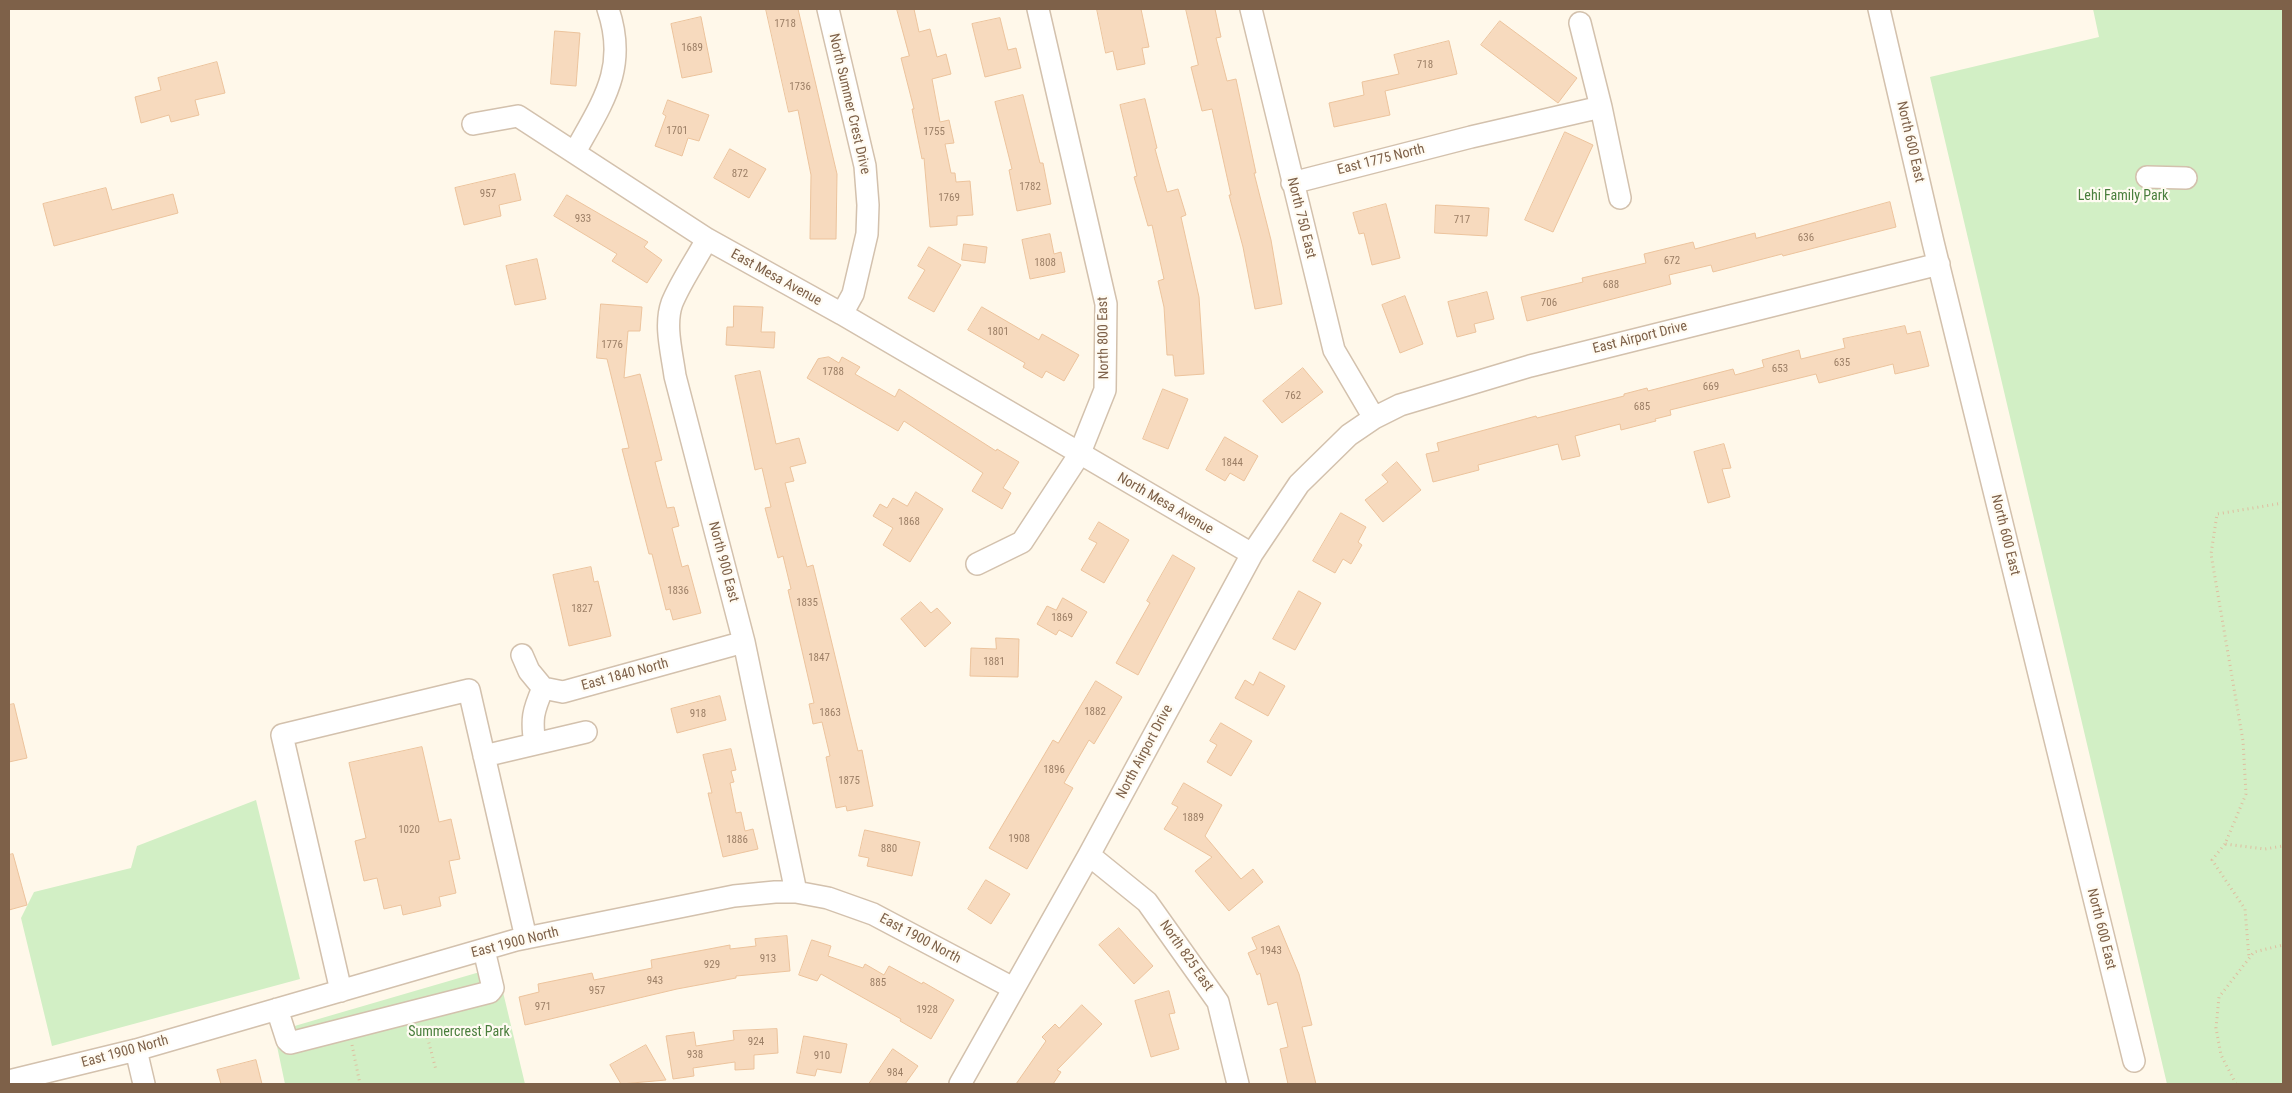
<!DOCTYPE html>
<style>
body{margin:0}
#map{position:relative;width:2292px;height:1093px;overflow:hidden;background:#fff8ea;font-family:"Roboto Condensed",sans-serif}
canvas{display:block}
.frame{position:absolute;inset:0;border:10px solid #7e6149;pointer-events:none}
</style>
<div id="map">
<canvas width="2292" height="1093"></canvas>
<div class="frame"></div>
</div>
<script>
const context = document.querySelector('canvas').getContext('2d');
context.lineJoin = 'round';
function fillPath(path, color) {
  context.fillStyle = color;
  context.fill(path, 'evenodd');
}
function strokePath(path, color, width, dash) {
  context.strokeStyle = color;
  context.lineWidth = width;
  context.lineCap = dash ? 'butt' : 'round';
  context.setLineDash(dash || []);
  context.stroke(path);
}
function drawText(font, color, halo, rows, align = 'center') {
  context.font = font + ' "Roboto Condensed",sans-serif';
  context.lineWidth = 4.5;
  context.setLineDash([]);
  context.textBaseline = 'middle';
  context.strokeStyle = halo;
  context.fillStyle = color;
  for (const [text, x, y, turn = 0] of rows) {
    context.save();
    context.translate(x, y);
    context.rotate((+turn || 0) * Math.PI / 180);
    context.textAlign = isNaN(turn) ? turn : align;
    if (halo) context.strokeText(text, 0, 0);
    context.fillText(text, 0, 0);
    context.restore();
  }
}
fillPath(new Path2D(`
 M 2093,9 L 2283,9 L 2283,1084 L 2167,1084 L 1930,77 L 2099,37 Z
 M 256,800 L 300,979 L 52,1046 L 21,918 L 34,892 L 131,868 L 137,846 Z
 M 497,967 L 525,1084 L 285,1084 L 274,1032 Z`), '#d2efc5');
const building = new Path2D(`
 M 766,9 L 798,9 L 837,174 L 836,239 L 810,239 L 811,175 L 798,110 L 789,112 Z
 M 897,9 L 914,9 L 919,32 L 930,29 L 937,57 L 946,54 L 951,74 L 932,79 L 940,122 L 949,120 L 954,143 L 945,144 L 951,173 L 955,173 L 956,182 L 970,181 L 973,215 L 957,216 L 957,225 L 930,227 L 924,158 L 922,159 L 912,109 L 914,109 L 901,58 L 909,56 Z
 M 1097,9 L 1141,9 L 1149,47 L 1142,48 L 1145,64 L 1117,70 L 1113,51 L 1106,53 Z
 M 1186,9 L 1215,9 L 1221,37 L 1216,38 L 1227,81 L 1236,79 L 1256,173 L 1254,173 L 1271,240 L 1282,304 L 1255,309 L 1243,247 L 1229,195 L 1231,195 L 1212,109 L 1202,111 L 1191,67 L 1198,65 Z
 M 701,17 L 712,72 L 682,78 L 671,24 Z
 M 1000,18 L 1008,50 L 1016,48 L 1021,68 L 985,77 L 972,24 Z
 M 1500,21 L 1577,78 L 1558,103 L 1481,45 Z
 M 555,31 L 580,33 L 576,86 L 551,84 Z
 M 1449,41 L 1457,74 L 1385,91 L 1390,115 L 1334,127 L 1329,103 L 1364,95 L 1362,82 L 1399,74 L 1394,55 Z
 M 217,62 L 225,93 L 195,100 L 199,115 L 171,122 L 169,115 L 141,123 L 135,97 L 161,90 L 158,78 Z
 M 1023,95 L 1040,163 L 1043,163 L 1051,204 L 1017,211 L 1009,170 L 1012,169 L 995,102 Z
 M 1145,99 L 1157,148 L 1155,149 L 1167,192 L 1178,189 L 1186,215 L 1181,217 L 1199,297 L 1204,374 L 1175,376 L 1173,355 L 1167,355 L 1164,307 L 1158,281 L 1164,279 L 1152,225 L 1148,226 L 1134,177 L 1137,176 L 1120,105 Z
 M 668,100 L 709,115 L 699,141 L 688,138 L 682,156 L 655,146 L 666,116 L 663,114 Z
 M 1565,132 L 1593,145 L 1553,232 L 1525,220 Z
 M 730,149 L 766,169 L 749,198 L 714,178 Z
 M 515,174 L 521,200 L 499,205 L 501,216 L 464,225 L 455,188 Z
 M 106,188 L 112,210 L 173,194 L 178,213 L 54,246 L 43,204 Z
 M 567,195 L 648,242 L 644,247 L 662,260 L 647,283 L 612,261 L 617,254 L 554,216 Z
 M 1890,202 L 1896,227 L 1783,256 L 1782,254 L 1713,272 L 1711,265 L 1669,275 L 1671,284 L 1527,321 L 1521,297 L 1583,282 L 1582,278 L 1646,263 L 1644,254 L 1693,242 L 1695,249 L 1755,233 L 1756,238 Z
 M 1386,204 L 1400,258 L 1372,265 L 1364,233 L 1359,234 L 1353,213 Z
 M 1436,205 L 1489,208 L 1487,236 L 1435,233 Z
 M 1050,234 L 1054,254 L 1061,252 L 1065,272 L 1030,279 L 1022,240 Z
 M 964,244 L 987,247 L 985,263 L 962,260 Z
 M 929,247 L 961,265 L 934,312 L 908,298 L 925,270 L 918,266 Z
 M 537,259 L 546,299 L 515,305 L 506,266 Z
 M 1487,292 L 1494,319 L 1474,324 L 1476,332 L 1457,337 L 1448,302 Z
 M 1405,296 L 1423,344 L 1400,353 L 1382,305 Z
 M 601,304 L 642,307 L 640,331 L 628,331 L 624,378 L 640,374 L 662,460 L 655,462 L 667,508 L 674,507 L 679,526 L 672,528 L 682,567 L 688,565 L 701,613 L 673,620 L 670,609 L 666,610 L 652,554 L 649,554 L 622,449 L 629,448 L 607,359 L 597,358 Z
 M 734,306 L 763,307 L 761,332 L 775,332 L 774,348 L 726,345 L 727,327 L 733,327 Z
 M 982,307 L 1039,340 L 1042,334 L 1079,355 L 1064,381 L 1046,371 L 1042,378 L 1023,367 L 1025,363 L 968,330 Z
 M 1905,326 L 1907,334 L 1920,331 L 1929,366 L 1895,374 L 1893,364 L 1819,383 L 1816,374 L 1670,410 L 1671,415 L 1655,419 L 1656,421 L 1621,430 L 1620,424 L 1575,436 L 1580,456 L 1562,460 L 1558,444 L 1478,465 L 1479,470 L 1433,482 L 1426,454 L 1439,451 L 1437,443 L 1536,416 L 1537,418 L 1624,396 L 1624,394 L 1647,388 L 1648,391 L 1733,369 L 1735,375 L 1764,367 L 1762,360 L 1799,350 L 1801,359 L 1845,348 L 1843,339 Z
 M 829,357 L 839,363 L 842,357 L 860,367 L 855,374 L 895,397 L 899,389 L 996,451 L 997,449 L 1019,462 L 1003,488 L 1011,493 L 1002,509 L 972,491 L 983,473 L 904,421 L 898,431 L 807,378 L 818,359 Z
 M 1303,368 L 1323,392 L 1282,423 L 1263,401 Z
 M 760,371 L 776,444 L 799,438 L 806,463 L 790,467 L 794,481 L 785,483 L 807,567 L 813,565 L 858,751 L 862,750 L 873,806 L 847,811 L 846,806 L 836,808 L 826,757 L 830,756 L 822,722 L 813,724 L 809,704 L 814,703 L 788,590 L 791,589 L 783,556 L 778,558 L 765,508 L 771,507 L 762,468 L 755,470 L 735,376 Z
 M 1163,389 L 1188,399 L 1168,449 L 1143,439 Z
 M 1225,437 L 1258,456 L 1244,481 L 1230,473 L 1225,481 L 1206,470 Z
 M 1724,444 L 1731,468 L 1722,469 L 1730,497 L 1708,503 L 1694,452 Z
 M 1397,462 L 1421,490 L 1383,522 L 1365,500 L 1388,482 L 1382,475 Z
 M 916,492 L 943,509 L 910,562 L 883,545 L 893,528 L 873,516 L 880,504 L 887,508 L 893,498 L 907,506 Z
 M 1341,513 L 1366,527 L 1358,542 L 1362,545 L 1351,564 L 1343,559 L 1335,573 L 1313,561 Z
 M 1099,522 L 1129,540 L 1104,583 L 1081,570 L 1097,543 L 1089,539 Z
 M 1173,555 L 1195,568 L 1138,675 L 1116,663 L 1150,603 L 1147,601 Z
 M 591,567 L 594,582 L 598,581 L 611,636 L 569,646 L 553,575 Z
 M 1299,591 L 1321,603 L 1295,650 L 1273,639 Z
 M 1063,598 L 1087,612 L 1072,637 L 1059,630 L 1056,635 L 1037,624 L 1047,606 L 1056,610 Z
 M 921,602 L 931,613 L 937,608 L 951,623 L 925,647 L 901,619 Z
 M 996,638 L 1019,639 L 1018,677 L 970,676 L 971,648 L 996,649 Z
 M 1260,672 L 1285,686 L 1268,716 L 1235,698 L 1245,680 L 1253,685 Z
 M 1096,681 L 1122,697 L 1094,744 L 1089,740 L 1064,783 L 1073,788 L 1027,869 L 989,848 L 1053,740 L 1058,743 Z
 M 720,696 L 726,720 L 677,733 L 671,709 Z
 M 14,704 L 27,758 L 9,762 L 9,705 Z
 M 1221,723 L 1252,741 L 1231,776 L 1207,762 L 1217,745 L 1210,741 Z
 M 422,747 L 439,822 L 451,819 L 460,859 L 449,861 L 456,893 L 439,897 L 441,906 L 403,915 L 401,905 L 384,909 L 377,878 L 364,881 L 355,841 L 366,838 L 349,763 Z
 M 731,749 L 736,770 L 731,771 L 734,782 L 730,783 L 736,813 L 741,812 L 745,831 L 753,829 L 758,849 L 723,857 L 708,793 L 712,793 L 703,755 Z
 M 1184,783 L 1222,805 L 1205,836 L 1241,879 L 1253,869 L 1263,882 L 1229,911 L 1195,871 L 1212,857 L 1164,829 L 1178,807 L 1172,804 Z
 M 865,830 L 920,842 L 912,876 L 867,866 L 869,858 L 859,856 Z
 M 13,854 L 27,905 L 9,910 L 9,855 Z
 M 986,880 L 1010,894 L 991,924 L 968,909 Z
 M 1279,926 L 1299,974 L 1312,1025 L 1302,1027 L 1316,1084 L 1288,1084 L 1280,1049 L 1288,1047 L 1277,1002 L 1268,1005 L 1260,973 L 1257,975 L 1248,953 L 1257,949 L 1252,938 Z
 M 1119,928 L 1153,966 L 1134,984 L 1099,945 Z
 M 787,936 L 790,971 L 736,976 L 736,978 L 677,989 L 525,1025 L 519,997 L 539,992 L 538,984 L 592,973 L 594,980 L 652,968 L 651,960 L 730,945 L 730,949 L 756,946 L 755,939 Z
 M 812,940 L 831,946 L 828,956 L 863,968 L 865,964 L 884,975 L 889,966 L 922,984 L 923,982 L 954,1000 L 931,1039 L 900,1021 L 901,1019 L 821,974 L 817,981 L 799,975 Z
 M 1169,991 L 1175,1013 L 1169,1014 L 1179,1049 L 1151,1057 L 1135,1001 Z
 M 1082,1005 L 1102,1024 L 1057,1070 L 1061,1072 L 1053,1084 L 1016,1084 L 1046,1041 L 1042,1037 L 1055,1024 L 1059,1028 Z
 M 777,1029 L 778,1053 L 754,1055 L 754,1069 L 735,1070 L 735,1062 L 693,1068 L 694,1076 L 673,1079 L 666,1036 L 694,1032 L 696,1046 L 734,1040 L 733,1031 Z
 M 804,1036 L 847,1044 L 841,1073 L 817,1069 L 815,1076 L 797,1073 Z
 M 646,1045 L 666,1080 L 621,1084 L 610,1065 Z
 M 893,1049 L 918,1066 L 905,1084 L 869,1084 Z
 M 256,1060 L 262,1084 L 221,1084 L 217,1070 Z`);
fillPath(building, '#f7dabe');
strokePath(building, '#ecc39c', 1);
const minor = new Path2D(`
 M 828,9 L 865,166 L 868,205 L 867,234 L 853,294 L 842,314
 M 1251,9 L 1334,350 L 1374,418
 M 1879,9 L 1933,242 L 2134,1061
 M 1580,23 L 1601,107
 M 473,124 L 518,116 L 707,239 L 842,314 L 1252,554
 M 575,152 C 603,101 628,68 608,9
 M 2147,177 L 2186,178
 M 1292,183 L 1471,137 L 1601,107 L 1620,198
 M 707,239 C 696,260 681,281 672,303 C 664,325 672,353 675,376 L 744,642 L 796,892
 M 977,564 L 1022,542 L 1079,455 L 1105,390 L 1106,304 L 1038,9
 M 522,655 L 529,671 L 543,688 L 563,692 L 744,642
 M 535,744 C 531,719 533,711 543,688
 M 484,756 L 586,732
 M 1089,855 L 1147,902 L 1218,1002 L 1238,1084
 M 341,991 L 282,735 L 469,690 L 526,938
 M 277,1009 L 287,1040 L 290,1043 L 490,992 L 493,988 L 484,950
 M 136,1050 L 144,1084
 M 9,1081 L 136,1050 L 516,940 L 734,896 L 775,892 L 796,892 L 828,898 L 873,914 L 1013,988
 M 960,1084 L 1089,855 L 1252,554 L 1299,484 L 1349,435 L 1374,418 L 1400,405 L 1530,366 L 1939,264`);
strokePath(minor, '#d3c1ad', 24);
strokePath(new Path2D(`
 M 2283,503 L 2217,514 L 2211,554 L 2243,741 L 2246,794 L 2225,844 L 2265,849 L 2283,846
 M 2225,844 L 2212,860 L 2245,909 L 2249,958
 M 425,1028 L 436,1070
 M 352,1045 L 360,1084
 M 2236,1084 L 2221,1055 L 2216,1028 L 2219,997 L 2254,952 L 2283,945`), '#debea0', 3, [1, 4]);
strokePath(minor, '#fff', 21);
drawText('11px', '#9c7f66', null, [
 ["1718",785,24],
 ["1689",692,48],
 ["718",1425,65],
 ["1736",800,87],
 ["1701",677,131],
 ["1755",934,132],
 ["872",740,174],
 ["1782",1030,187],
 ["957",488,194],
 ["1769",949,198],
 ["933",583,219],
 ["717",1462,220],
 ["636",1806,238],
 ["672",1672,261],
 ["1808",1045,263],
 ["688",1611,285],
 ["706",1549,303],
 ["1801",998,332],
 ["1776",612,345],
 ["635",1842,363],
 ["653",1780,369],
 ["1788",833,372],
 ["669",1711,387],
 ["762",1293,396],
 ["685",1642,407],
 ["1844",1232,463],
 ["1868",909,522],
 ["1836",678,591],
 ["1835",807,603],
 ["1827",582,609],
 ["1869",1062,618],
 ["1847",819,658],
 ["1881",994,662],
 ["1882",1095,712],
 ["1863",830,713],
 ["918",698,714],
 ["1896",1054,770],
 ["1875",849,781],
 ["1889",1193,818],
 ["1020",409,830],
 ["1908",1019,839],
 ["1886",737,840],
 ["880",889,849],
 ["1943",1271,951],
 ["913",768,959],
 ["929",712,965],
 ["943",655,981],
 ["885",878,983],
 ["957",597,991],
 ["971",543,1007],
 ["1928",927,1010],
 ["924",756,1042],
 ["938",695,1055],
 ["910",822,1056],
 ["984",895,1073]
]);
drawText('14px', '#7e6149', '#fffbf2', [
 ["North Summer Crest Drive",849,104,77],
 ["North 600 East",1910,142,77],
 ["East 1775 North",1381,160,-14],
 ["North 750 East",1301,218,76],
 ["East Mesa Avenue",776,278,29],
 ["North 800 East",1104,338,-91],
 ["East Airport Drive",1640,338,-14],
 ["North Mesa Avenue",1165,504,30],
 ["North 600 East",2005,535,76],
 ["North 900 East",723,562,75],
 ["East 1840 North",625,675,-15],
 ["North Airport Drive",1145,752,-62],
 ["North 600 East",2101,929,76],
 ["East 1900 North",920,939,28],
 ["East 1900 North",515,943,-14],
 ["North 825 East",1186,956,55],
 ["East 1900 North",125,1052,-15]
]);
drawText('14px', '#497e3c', '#fffbf2', [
 ["Lehi Family Park",2123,196],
 ["Summercrest Park",459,1032]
]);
</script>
